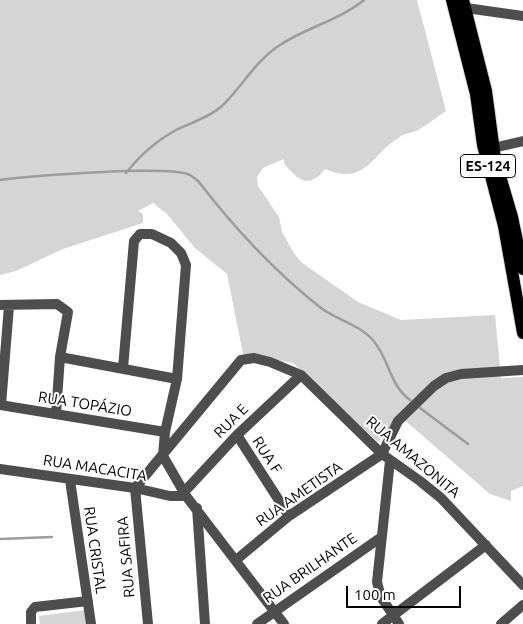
<!DOCTYPE html>
<meta charset="utf-8">
<style>
body{margin:0}
#map{position:relative;width:523px;height:624px;overflow:hidden;background:#fff;font-family:Ubuntu,sans-serif}
canvas{display:block}
.scale{position:absolute;left:346px;top:586px;width:115px;height:22px;box-sizing:border-box;border:2px solid #000;border-top:0;padding-left:6px;font-size:15px;line-height:18px;white-space:nowrap;color:#000;-webkit-text-stroke:4px #fff;paint-order:stroke}
</style>
<div id="map">
<canvas width="523" height="624"></canvas>
<div class="scale">100 m</div>
</div>
<script>
const context = document.querySelector('canvas').getContext('2d');
context.lineJoin = 'round';
function fillPath(path, color) {
  context.fillStyle = color;
  context.fill(path, 'evenodd');
}
function strokePath(path, color, width, dash) {
  context.strokeStyle = color;
  context.lineWidth = width;
  context.lineCap = dash ? 'butt' : 'round';
  context.setLineDash(dash || []);
  context.stroke(path);
}
function drawText(font, color, halo, rows, align = 'center') {
  context.font = font + ' Ubuntu,sans-serif';
  context.lineWidth = 4;
  context.setLineDash([]);
  context.textBaseline = 'middle';
  context.strokeStyle = halo;
  context.fillStyle = color;
  for (const [text, x, y, turn = 0] of rows) {
    context.save();
    context.translate(x, y);
    context.rotate((+turn || 0) * Math.PI / 180);
    context.textAlign = isNaN(turn) ? turn : align;
    if (halo) context.strokeText(text, 0, 0);
    context.fillText(text, 0, 0);
    context.restore();
  }
}
fillPath(new Path2D(`
 M 0,0 L 417,0 L 446,111 C 436,117 426,126 416,131 C 410,133 403,134 398,138 C 371,155 366,186 325,169 C 309,190 297,180 284,163 L 284,159 L 263,168 L 257,177 L 258,186 L 279,217 L 282,232 L 294,253 L 301,262 L 358,302 L 401,320 L 495,315 L 501,378 L 523,377 L 523,486 L 511,491 L 511,501 L 490,494 L 401,417 L 378,442 L 293,363 L 243,354 L 227,274 L 195,248 L 167,214 L 153,203 L 138,211 L 143,214 L 143,223 L 63,249 L 16,271 L 0,275 Z
 M 85,610 L 86,624 L 40,624 L 39,616 Z`), '#d5d5d5');
strokePath(new Path2D(`
 M 126,173 C 141,154 157,140 178,129 C 193,122 210,117 222,106 C 243,86 255,61 280,45 C 307,27 338,21 364,0
 M 0,180 C 30,176 168,165 190,175 C 193,177 197,180 199,182 C 235,229 274,271 321,308 C 337,320 358,324 372,339 C 389,357 389,385 410,400
 M 420,408 L 468,444
 M 0,539 L 52,537`), '#9c9c9c', 2.5);
const major = new Path2D(`
 M 452,0 L 476,94 L 483,145 L 504,226 L 523,333
 M 463,0 L 486,91 L 495,159 L 512,217 L 523,269`);
strokePath(major, '#dbdbdb', 14);
strokePath(new Path2D(`
 M 466,8 L 523,16
 M 493,148 L 523,141
 M 0,305 L 57,304 L 68,312 L 60,357 L 56,414
 M 60,357 L 177,379
 M 123,368 L 134,241 L 140,234 L 152,234 L 171,243 L 181,253 L 186,265 L 177,379 L 165,432 L 163,456 L 186,496 L 284,624
 M 0,405 L 165,432
 M 1,405 L 9,306
 M 237,435 L 289,516
 M 390,461 L 377,582 L 381,597 L 399,624
 M 0,469 L 135,488 L 170,496 L 186,496
 M 70,480 L 91,624
 M 185,491 L 237,435 L 301,375
 M 197,508 L 205,624
 M 236,560 L 289,516 L 382,454 L 398,421 L 434,386 L 446,378 L 461,374 L 523,370
 M 31,624 L 31,612 L 35,607 L 88,601
 M 148,624 L 135,488 L 241,360 L 254,358 L 270,362 L 301,375 L 382,454 L 420,481 L 441,498 L 523,585
 M 257,624 L 380,538
 M 382,624 L 486,545
 M 501,624 L 523,605`), '#4e4e4e', 10);
strokePath(major, '#000', 12);
for (const [x, y, w] of [
 [488,166,55]
]) {
  const box = new Path2D();
  box.roundRect(x - w / 2, y - 11.5, w, 23, 4);
  context.fillStyle = '#fff';
  context.fill(box);
  strokePath(box, '#000', 1);
}
drawText('bold 14px', '#000', null, [
 ["ES-124",488,166]
]);
drawText('15px', '#000', '#fff', [
 ["RUA TOPÁZIO",85,404,9],
 ["RUA E",231,421,-45],
 ["RUA F",267,455,57],
 ["RUA AMAZONITA",413,457,40],
 ["RUA MACACITA",95,468,9],
 ["RUA AMETISTA",299,494,-35],
 ["RUA CRISTAL",95,550,82],
 ["RUA SAFIRA",126,557,-95],
 ["RUA BRILHANTE",310,568,-35]
]);
</script>
